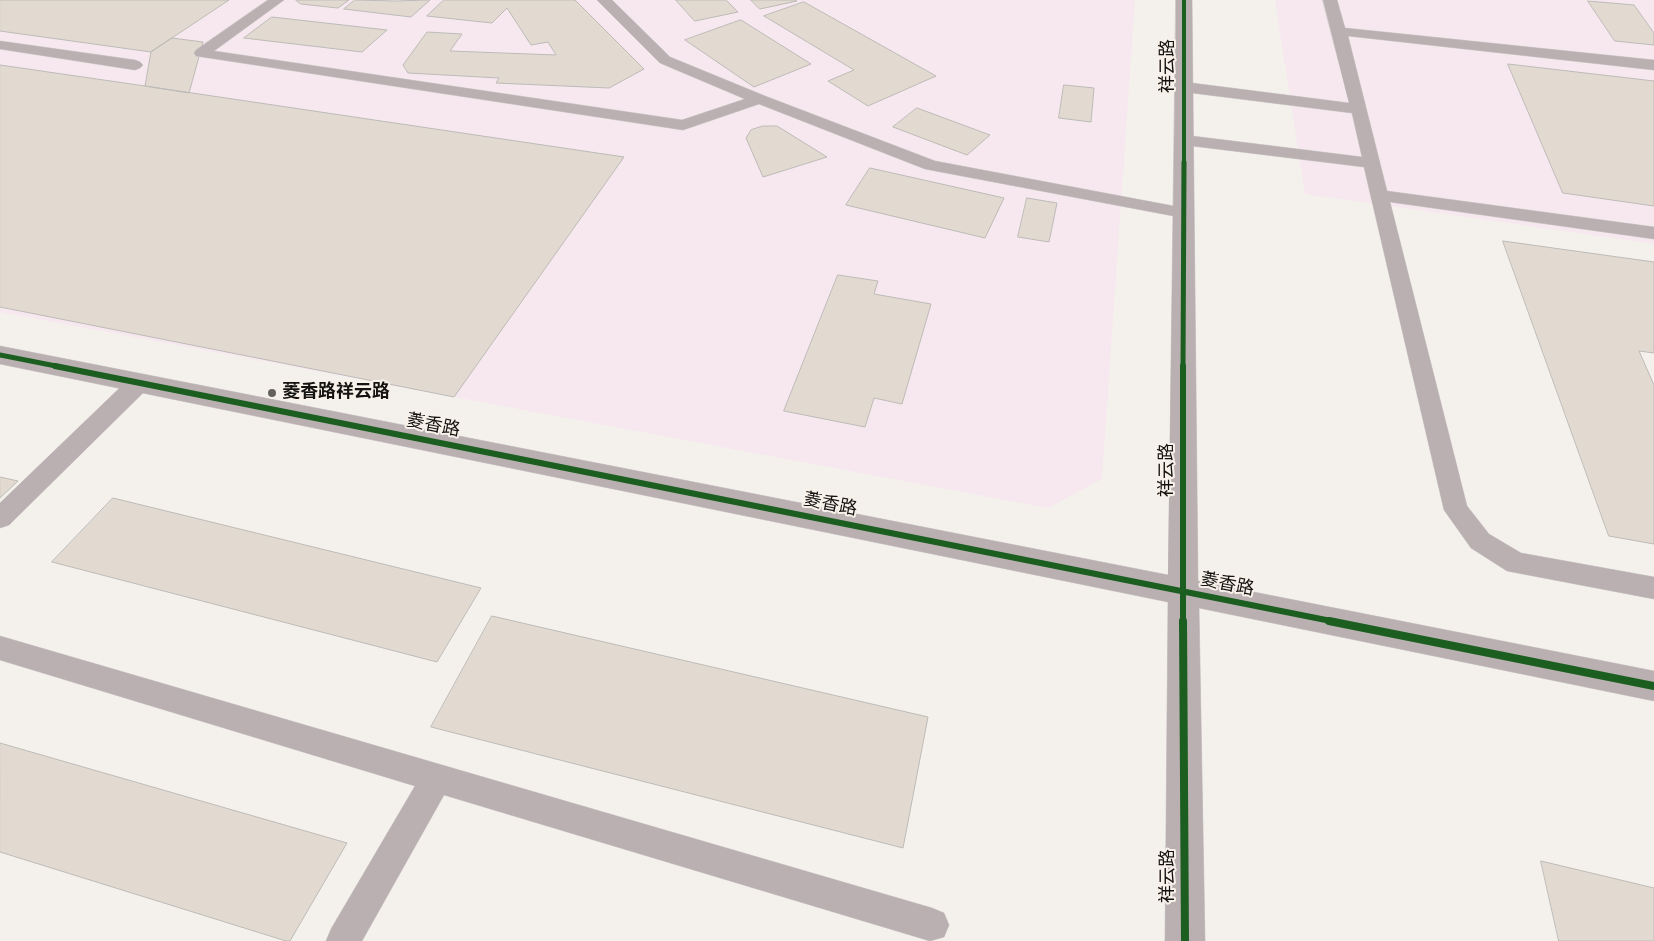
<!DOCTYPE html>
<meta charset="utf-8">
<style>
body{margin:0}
canvas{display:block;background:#f4f1ed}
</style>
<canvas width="1654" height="941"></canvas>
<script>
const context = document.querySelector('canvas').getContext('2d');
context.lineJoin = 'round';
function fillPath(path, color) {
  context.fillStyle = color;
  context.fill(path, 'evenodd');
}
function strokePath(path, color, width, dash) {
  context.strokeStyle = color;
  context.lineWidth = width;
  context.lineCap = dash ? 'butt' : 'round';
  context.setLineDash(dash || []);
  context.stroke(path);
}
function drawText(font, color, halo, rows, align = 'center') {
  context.font = font + ' Spectral,"Noto Sans SC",serif';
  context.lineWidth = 4;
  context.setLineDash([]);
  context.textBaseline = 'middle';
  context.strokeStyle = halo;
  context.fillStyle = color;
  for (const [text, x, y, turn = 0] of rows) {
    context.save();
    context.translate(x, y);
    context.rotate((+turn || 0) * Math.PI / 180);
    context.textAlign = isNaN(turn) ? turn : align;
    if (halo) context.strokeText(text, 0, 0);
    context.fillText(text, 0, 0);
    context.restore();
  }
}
fillPath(new Path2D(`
 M 0,0 L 1135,0 L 1102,479 L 1048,508 L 0,312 Z
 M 1275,0 L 1654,0 L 1654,244 L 1305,194 Z`), '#f6e8ee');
const building = new Path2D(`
 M 0,0 L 229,0 L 151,52 L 0,31 Z
 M 296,0 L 349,0 L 338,8 L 301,4 Z
 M 355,0 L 395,1 L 430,0 L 411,17 L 344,9 Z
 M 444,0 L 575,0 L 644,69 L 609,88 L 496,83 L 499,78 L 408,73 L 403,65 L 427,32 L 462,34 L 450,51 L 556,55 L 548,42 L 531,45 L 507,8 L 492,23 L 427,16 Z
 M 676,0 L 726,0 L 738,12 L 695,21 Z
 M 751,0 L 795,0 L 797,1 L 760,9 Z
 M 1588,1 L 1634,5 L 1654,33 L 1654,45 L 1615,41 Z
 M 804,2 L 936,76 L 868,106 L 828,81 L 854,70 L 764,16 Z
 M 272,17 L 387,30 L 362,52 L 244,38 Z
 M 741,20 L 811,64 L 754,87 L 685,40 Z
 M 172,38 L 203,42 L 189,93 L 145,86 L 151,52 Z
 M 1508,64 L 1654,81 L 1654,206 L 1563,193 Z
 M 0,65 L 145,86 L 624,157 L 454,397 L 0,307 Z
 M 1064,85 L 1094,88 L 1091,122 L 1059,118 Z
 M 917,108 L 990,135 L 967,155 L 893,127 Z
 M 763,126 L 777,126 L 827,157 L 763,177 L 746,138 L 751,130 Z
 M 870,168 L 1004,198 L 985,238 L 846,205 Z
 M 1027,198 L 1057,203 L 1049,242 L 1018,237 Z
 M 1503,241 L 1654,262 L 1654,353 L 1639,351 L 1654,385 L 1654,544 L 1609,536 Z
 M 838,275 L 878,281 L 874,294 L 931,304 L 902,404 L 874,398 L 865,427 L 784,411 Z
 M 0,477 L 18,481 L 0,498 Z
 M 113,498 L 481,588 L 437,662 L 52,562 Z
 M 492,616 L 928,717 L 903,848 L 431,727 Z
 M 0,743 L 347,843 L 290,941 L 286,941 L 0,852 Z
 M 1541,861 L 1654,888 L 1654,941 L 1559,941 Z`);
fillPath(building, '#e2dad0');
strokePath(building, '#bdbbb8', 1);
const service = new Path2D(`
 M 268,0 L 284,0 L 214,51 L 682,120 L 745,99 L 660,63 L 597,0 L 612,0 L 670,57 L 765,96 L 935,161 L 1184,208 L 1190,209 L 1193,213 L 1190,217 L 1184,218 L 925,169 L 759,104 L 683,130 L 196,56 L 194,53 L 196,50 Z
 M 1323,0 L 1337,0 L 1345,28 L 1654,60 L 1654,70 L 1348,36 L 1387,191 L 1654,227 L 1654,239 L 1390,202 L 1467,506 L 1489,534 L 1521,553 L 1654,577 L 1654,599 L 1507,571 L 1471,548 L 1444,510 L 1364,167 L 1184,145 L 1178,144 L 1176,140 L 1178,136 L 1184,135 L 1362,157 L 1352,113 L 1184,92 L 1178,90 L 1176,87 L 1178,84 L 1184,82 L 1349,103 Z
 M 0,41 L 135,60 L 140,62 L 143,65 L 140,68 L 135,70 L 0,49 Z
 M 139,375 L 147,377 L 150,383 L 147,389 L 9,525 L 0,528 L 0,503 L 131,377 Z
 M 0,636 L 932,908 L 944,913 L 949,925 L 944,937 L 930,941 L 444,795 L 362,941 L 326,941 L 331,929 L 415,786 L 0,660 Z`);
const tertiary = new Path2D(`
 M 1176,0 L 1192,0 L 1198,581 L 1654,671 L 1654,701 L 1199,608 L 1205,941 L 1165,941 L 1168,602 L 0,364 L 0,346 L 1168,575 Z`);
strokePath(service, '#cfcdcb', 1);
strokePath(tertiary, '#cfcdcb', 1);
fillPath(service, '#bbb0b1');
fillPath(tertiary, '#bbb0b1');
strokePath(new Path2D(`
 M 1184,163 L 1184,0`), '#1b5e20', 4);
strokePath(new Path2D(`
 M 0,355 L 61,367
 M 1183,367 L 1184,162`), '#1b5e20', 5);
strokePath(new Path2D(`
 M 55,366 L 1336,622
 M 1183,622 L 1183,366`), '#1b5e20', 6);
strokePath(new Path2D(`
 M 1183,621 L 1185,941
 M 1329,621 L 1654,686`), '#1b5e20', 8);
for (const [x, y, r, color] of [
 [272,393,5,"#63615e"]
]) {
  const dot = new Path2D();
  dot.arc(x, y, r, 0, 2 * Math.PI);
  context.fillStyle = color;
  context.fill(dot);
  strokePath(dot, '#f7f1ea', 2);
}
drawText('18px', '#151311', '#f7f1ea', [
 ["祥云路",1169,66,-90],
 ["菱香路",433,427,11],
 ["祥云路",1168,470,-90],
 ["菱香路",830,506,11],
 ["菱香路",1227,586,11],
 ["祥云路",1169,876,-90]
]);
drawText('bold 18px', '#151311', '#f7f1ea', [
 ["菱香路祥云路",282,393]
], 'left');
</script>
